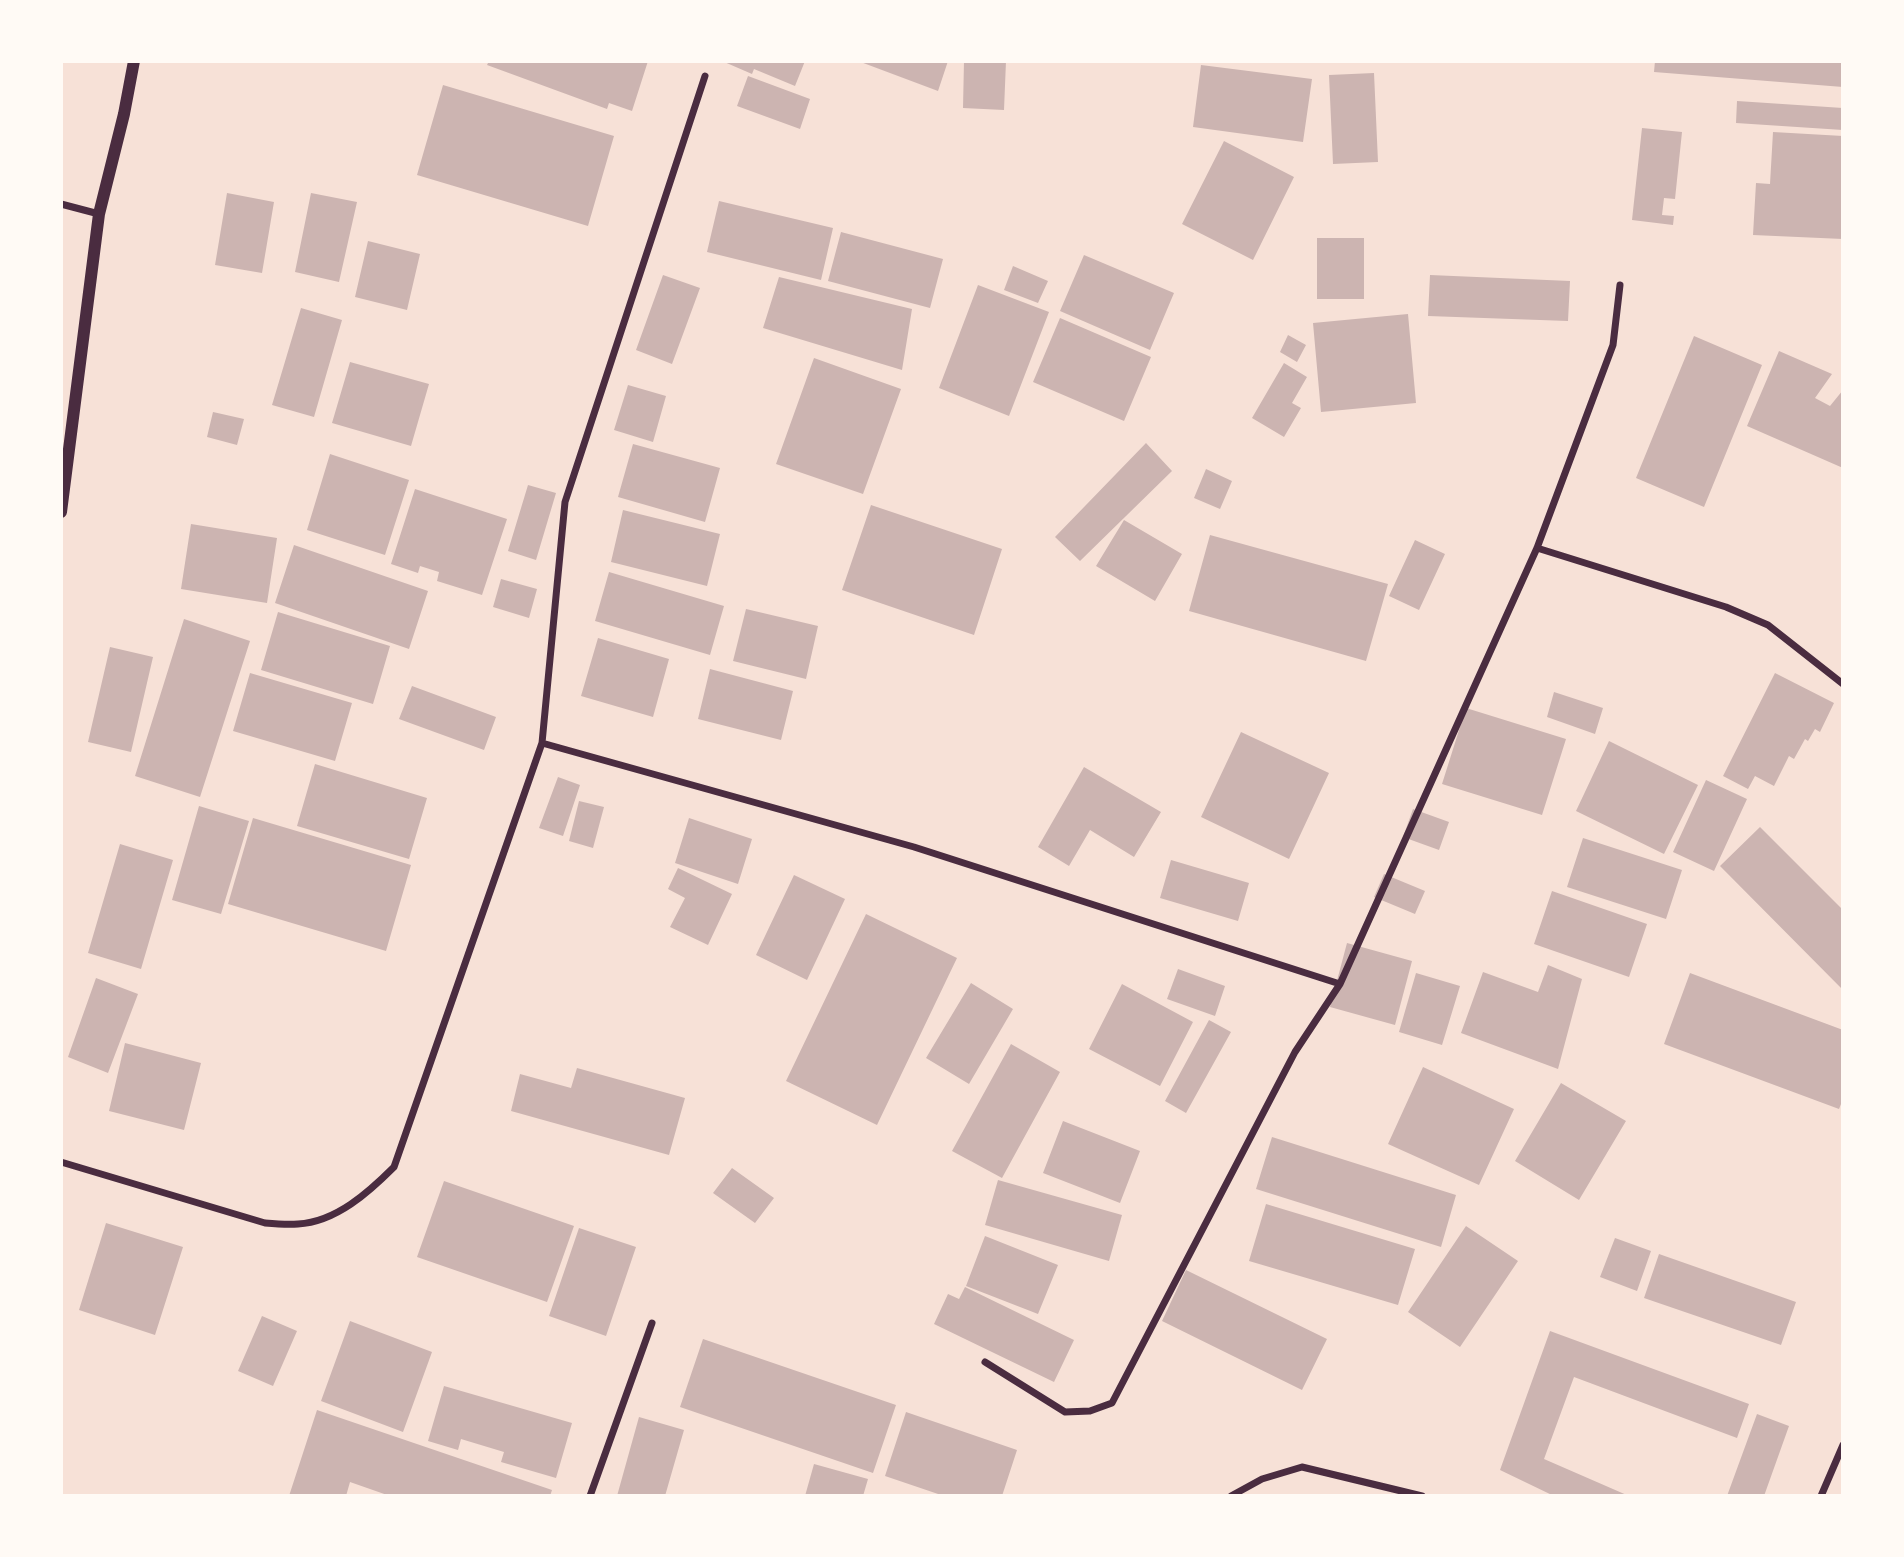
<!DOCTYPE html>
<style>
body{margin:0}
#map{position:relative;width:1904px;height:1557px;overflow:hidden;background:#f7e1d7;font-family:"PT Sans Narrow",sans-serif}
canvas{display:block}
.frame{position:absolute;inset:0;border:63px solid #fffaf5;pointer-events:none}
</style>
<div id="map">
<canvas width="1904" height="1557"></canvas>
<div class="frame"></div>
</div>
<script>
const context = document.querySelector('canvas').getContext('2d');
context.lineJoin = 'round';
function fillPath(path, color) {
  context.fillStyle = color;
  context.fill(path, 'evenodd');
}
function strokePath(path, color, width, dash) {
  context.strokeStyle = color;
  context.lineWidth = width;
  context.lineCap = dash ? 'butt' : 'round';
  context.setLineDash(dash || []);
  context.stroke(path);
}
fillPath(new Path2D(`
 M 489,61 L 648,61 L 632,111 L 609,103 L 607,109 L 487,65 Z
 M 722,61 L 805,61 L 795,86 L 754,69 L 752,74 Z
 M 858,61 L 948,61 L 938,91 Z
 M 964,61 L 1006,61 L 1004,110 L 963,108 Z
 M 1655,61 L 1843,61 L 1843,87 L 1654,72 Z
 M 1201,65 L 1312,79 L 1303,142 L 1193,127 Z
 M 1374,73 L 1378,162 L 1333,164 L 1329,75 Z
 M 748,76 L 810,99 L 800,129 L 737,106 Z
 M 443,85 L 614,136 L 588,226 L 417,175 Z
 M 1737,101 L 1843,108 L 1843,130 L 1736,123 Z
 M 1642,128 L 1682,132 L 1675,199 L 1664,198 L 1662,215 L 1674,216 L 1673,225 L 1632,220 Z
 M 1773,132 L 1843,136 L 1843,239 L 1753,235 L 1756,183 L 1770,184 Z
 M 1224,141 L 1294,177 L 1253,260 L 1182,224 Z
 M 227,193 L 274,202 L 262,273 L 215,265 Z
 M 311,193 L 357,202 L 339,282 L 295,272 Z
 M 719,201 L 833,228 L 821,280 L 707,252 Z
 M 841,232 L 943,259 L 930,308 L 828,281 Z
 M 1317,238 L 1364,238 L 1364,299 L 1317,299 Z
 M 368,241 L 420,254 L 407,310 L 355,297 Z
 M 1084,255 L 1174,293 L 1150,350 L 1060,311 Z
 M 1013,266 L 1048,281 L 1038,303 L 1004,290 Z
 M 663,275 L 700,288 L 672,364 L 636,350 Z
 M 1430,275 L 1570,281 L 1568,321 L 1428,316 Z
 M 779,277 L 912,309 L 902,370 L 763,328 Z
 M 978,285 L 1049,312 L 1009,416 L 939,388 Z
 M 301,308 L 342,320 L 314,417 L 272,405 Z
 M 1408,314 L 1416,403 L 1321,412 L 1313,323 Z
 M 1060,318 L 1151,357 L 1124,421 L 1033,382 Z
 M 1288,335 L 1306,345 L 1297,362 L 1280,352 Z
 M 1694,336 L 1762,365 L 1704,507 L 1636,478 Z
 M 1779,351 L 1832,374 L 1815,398 L 1830,406 L 1843,390 L 1843,468 L 1747,426 Z
 M 814,358 L 901,389 L 863,494 L 776,464 Z
 M 350,362 L 429,384 L 411,446 L 332,423 Z
 M 1284,363 L 1307,377 L 1292,403 L 1301,408 L 1284,437 L 1252,418 Z
 M 628,385 L 666,396 L 653,442 L 614,430 Z
 M 213,412 L 244,419 L 237,445 L 207,437 Z
 M 1146,443 L 1172,471 L 1080,561 L 1055,537 Z
 M 633,444 L 720,468 L 705,522 L 618,497 Z
 M 330,454 L 409,480 L 385,555 L 307,530 Z
 M 1206,469 L 1232,481 L 1220,509 L 1194,498 Z
 M 528,485 L 556,493 L 536,560 L 508,551 Z
 M 415,489 L 507,519 L 482,595 L 437,581 L 439,572 L 420,566 L 418,573 L 391,564 Z
 M 871,505 L 1002,549 L 974,635 L 842,590 Z
 M 623,510 L 720,534 L 707,586 L 611,562 Z
 M 1124,520 L 1182,554 L 1155,601 L 1096,566 Z
 M 191,524 L 277,538 L 267,603 L 181,589 Z
 M 1210,535 L 1388,584 L 1366,661 L 1189,611 Z
 M 1415,540 L 1445,554 L 1419,610 L 1389,596 Z
 M 294,545 L 428,591 L 409,649 L 275,603 Z
 M 609,572 L 724,606 L 710,655 L 595,621 Z
 M 501,579 L 537,589 L 529,618 L 493,607 Z
 M 746,609 L 818,626 L 806,679 L 733,661 Z
 M 278,612 L 390,646 L 373,704 L 261,670 Z
 M 184,619 L 250,641 L 200,797 L 135,776 Z
 M 598,638 L 669,659 L 653,717 L 581,696 Z
 M 110,647 L 153,657 L 131,752 L 88,742 Z
 M 710,669 L 793,691 L 781,740 L 698,719 Z
 M 250,673 L 352,703 L 335,761 L 233,731 Z
 M 1775,673 L 1834,703 L 1820,732 L 1815,729 L 1808,741 L 1805,739 L 1794,759 L 1789,756 L 1774,786 L 1755,776 L 1748,789 L 1723,776 Z
 M 412,686 L 496,717 L 484,750 L 399,719 Z
 M 1554,692 L 1603,708 L 1595,734 L 1547,717 Z
 M 1466,708 L 1566,739 L 1542,815 L 1442,784 Z
 M 1241,732 L 1329,773 L 1289,859 L 1201,817 Z
 M 1609,741 L 1698,785 L 1664,854 L 1576,811 Z
 M 315,764 L 427,798 L 409,859 L 297,826 Z
 M 1084,767 L 1161,812 L 1134,857 L 1090,830 L 1069,866 L 1038,847 Z
 M 558,777 L 580,785 L 563,836 L 539,828 Z
 M 1706,780 L 1747,799 L 1714,871 L 1673,852 Z
 M 579,801 L 604,807 L 593,848 L 569,841 Z
 M 199,806 L 249,821 L 221,914 L 172,900 Z
 M 1413,809 L 1449,822 L 1439,850 L 1403,837 Z
 M 253,818 L 411,865 L 386,951 L 228,904 Z
 M 689,818 L 752,839 L 738,884 L 675,863 Z
 M 1760,827 L 1843,910 L 1843,990 L 1720,866 Z
 M 1583,838 L 1682,870 L 1666,919 L 1567,887 Z
 M 120,844 L 173,860 L 141,969 L 88,953 Z
 M 1171,860 L 1249,883 L 1238,921 L 1160,898 Z
 M 678,868 L 732,894 L 708,945 L 670,927 L 685,898 L 668,889 Z
 M 1384,874 L 1425,891 L 1415,914 L 1374,897 Z
 M 794,875 L 845,899 L 807,980 L 756,955 Z
 M 1552,891 L 1647,924 L 1629,977 L 1534,944 Z
 M 866,914 L 957,958 L 877,1125 L 786,1081 Z
 M 1347,943 L 1412,961 L 1395,1025 L 1330,1007 Z
 M 1548,965 L 1582,979 L 1558,1069 L 1461,1033 L 1483,972 L 1538,992 Z
 M 1178,969 L 1225,986 L 1215,1016 L 1167,999 Z
 M 1416,973 L 1460,986 L 1442,1045 L 1399,1032 Z
 M 1690,973 L 1843,1030 L 1843,1099 L 1839,1109 L 1664,1044 Z
 M 96,978 L 138,994 L 108,1073 L 68,1057 Z
 M 971,983 L 1013,1009 L 969,1084 L 926,1058 Z
 M 1122,984 L 1193,1022 L 1160,1086 L 1089,1049 Z
 M 1209,1020 L 1231,1032 L 1186,1113 L 1165,1101 Z
 M 125,1043 L 201,1063 L 184,1130 L 109,1111 Z
 M 1011,1044 L 1060,1072 L 1002,1178 L 952,1151 Z
 M 1423,1067 L 1514,1109 L 1479,1185 L 1388,1144 Z
 M 577,1068 L 685,1098 L 669,1155 L 511,1111 L 520,1074 L 571,1088 Z
 M 1561,1083 L 1626,1121 L 1579,1200 L 1515,1161 Z
 M 1063,1121 L 1140,1151 L 1120,1203 L 1043,1173 Z
 M 1272,1137 L 1456,1195 L 1441,1247 L 1256,1189 Z
 M 732,1168 L 774,1198 L 755,1223 L 713,1193 Z
 M 998,1180 L 1122,1215 L 1109,1261 L 985,1225 Z
 M 444,1181 L 574,1226 L 547,1302 L 417,1257 Z
 M 1266,1204 L 1415,1249 L 1398,1305 L 1249,1261 Z
 M 106,1223 L 183,1247 L 155,1335 L 79,1310 Z
 M 1466,1226 L 1518,1261 L 1460,1347 L 1408,1312 Z
 M 579,1228 L 636,1247 L 606,1336 L 549,1316 Z
 M 985,1236 L 1058,1265 L 1038,1314 L 966,1286 Z
 M 1615,1238 L 1651,1251 L 1637,1291 L 1600,1277 Z
 M 1659,1254 L 1796,1302 L 1781,1345 L 1644,1298 Z
 M 1186,1270 L 1327,1339 L 1302,1390 L 1162,1321 Z
 M 965,1287 L 1074,1340 L 1054,1382 L 934,1324 L 948,1294 L 959,1299 Z
 M 262,1316 L 297,1331 L 273,1386 L 238,1371 Z
 M 350,1321 L 432,1352 L 403,1432 L 321,1401 Z
 M 1550,1331 L 1749,1404 L 1737,1438 L 1574,1377 L 1544,1459 L 1629,1496 L 1554,1496 L 1500,1470 Z
 M 703,1339 L 896,1405 L 873,1473 L 680,1407 Z
 M 444,1386 L 572,1423 L 556,1478 L 501,1462 L 504,1452 L 461,1439 L 458,1450 L 428,1441 Z
 M 317,1410 L 552,1490 L 550,1496 L 390,1496 L 350,1482 L 346,1496 L 289,1496 Z
 M 906,1412 L 1017,1450 L 1002,1496 L 944,1496 L 885,1476 Z
 M 1757,1414 L 1789,1426 L 1764,1496 L 1727,1496 Z
 M 639,1417 L 684,1430 L 665,1496 L 617,1496 Z
 M 814,1464 L 868,1479 L 863,1496 L 805,1496 Z`), '#ccb4b1');
strokePath(new Path2D(`
 M 61,204 L 99,214
 M 1537,548 L 1726,607 L 1768,625 L 1843,684
 M 542,743 L 914,847 L 1340,984
 M 61,1162 L 265,1223 C 276,1224 287,1225 298,1224 C 336,1222 369,1192 394,1167 L 542,743 L 565,502 L 705,76
 M 985,1362 L 1065,1412 L 1090,1411 L 1112,1403 L 1295,1052 L 1340,984 L 1537,548 L 1613,345 L 1620,285
 M 590,1496 L 652,1323
 M 1231,1496 L 1262,1479 L 1302,1467 L 1422,1496
 M 1821,1496 L 1843,1445`), '#4a2c40', 7);
strokePath(new Path2D(`
 M 61,512 L 99,214 L 124,114 L 134,61`), '#4a2c40', 12);
</script>
